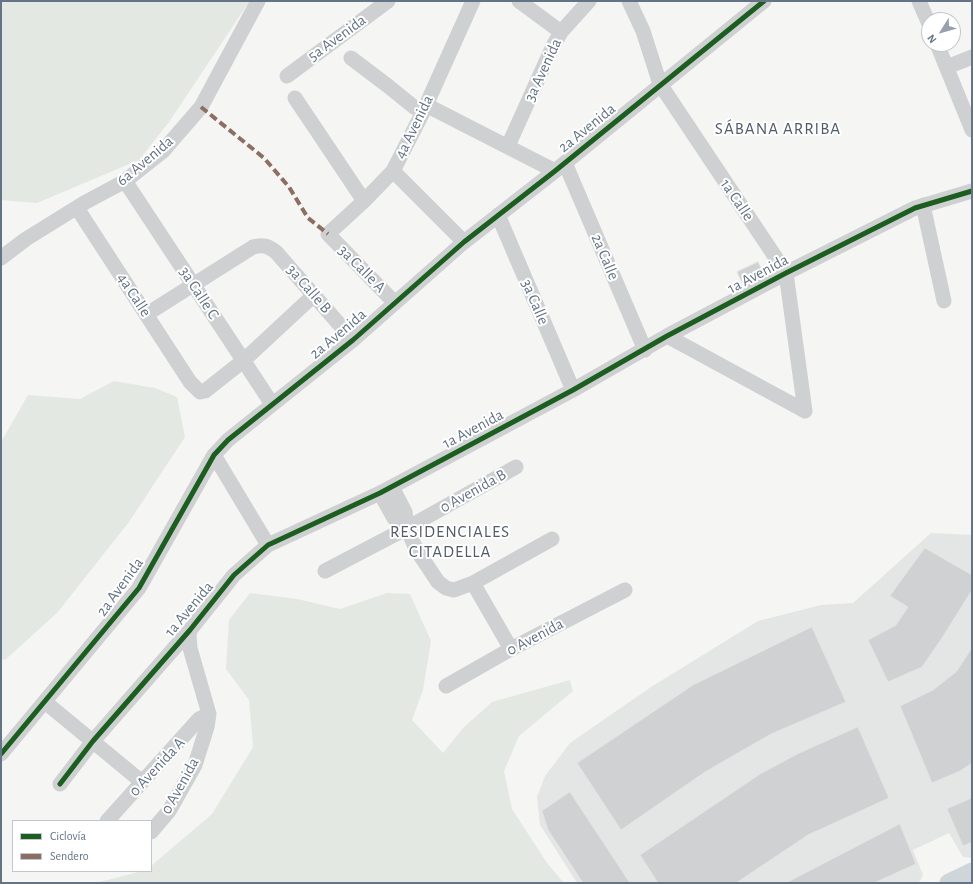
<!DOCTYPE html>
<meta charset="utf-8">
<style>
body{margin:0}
#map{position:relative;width:973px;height:884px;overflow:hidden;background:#f5f5f4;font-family:"Alegreya Sans",sans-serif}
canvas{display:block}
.frame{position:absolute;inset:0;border:2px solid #647385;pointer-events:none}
.legend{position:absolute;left:12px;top:820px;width:140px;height:52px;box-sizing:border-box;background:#fff;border:1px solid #c1c7ce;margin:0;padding:5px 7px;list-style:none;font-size:12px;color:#647385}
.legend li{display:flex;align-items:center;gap:8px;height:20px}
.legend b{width:20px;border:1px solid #c1c7ce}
.north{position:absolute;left:921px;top:12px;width:40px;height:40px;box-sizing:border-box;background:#fff;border:1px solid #c1c7ce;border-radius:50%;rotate:233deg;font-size:11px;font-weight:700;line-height:16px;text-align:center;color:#647385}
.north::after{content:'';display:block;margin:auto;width:14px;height:18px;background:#97a0ac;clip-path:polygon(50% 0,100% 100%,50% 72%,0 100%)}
</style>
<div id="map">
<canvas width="973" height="884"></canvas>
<div class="frame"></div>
<ul class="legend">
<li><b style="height:5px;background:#1b5e20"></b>Ciclovía</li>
<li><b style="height:5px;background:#8d6e63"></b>Sendero</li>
</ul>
<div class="north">N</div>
</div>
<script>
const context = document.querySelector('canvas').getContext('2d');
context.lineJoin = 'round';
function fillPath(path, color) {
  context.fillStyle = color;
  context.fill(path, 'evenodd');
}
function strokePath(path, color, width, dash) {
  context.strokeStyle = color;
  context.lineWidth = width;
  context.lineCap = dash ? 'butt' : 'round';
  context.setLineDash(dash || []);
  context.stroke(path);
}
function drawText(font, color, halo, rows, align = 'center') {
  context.font = font + ' "Alegreya Sans",sans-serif';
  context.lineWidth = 4;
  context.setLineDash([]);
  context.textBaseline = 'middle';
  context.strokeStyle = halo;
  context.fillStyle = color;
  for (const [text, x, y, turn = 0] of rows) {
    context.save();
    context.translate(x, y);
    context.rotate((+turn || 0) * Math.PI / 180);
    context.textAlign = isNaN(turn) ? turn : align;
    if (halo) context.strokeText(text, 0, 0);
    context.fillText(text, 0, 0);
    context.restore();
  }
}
fillPath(new Path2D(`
 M 931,533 L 972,535 L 972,858 L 963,857 L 949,833 L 913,850 L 923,875 L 920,881 L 916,883 L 577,883 L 540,825 L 537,797 L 545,776 L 570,743 L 651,687 L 758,621 L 821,605 L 853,603 Z`), '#e4e5e5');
fillPath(new Path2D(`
 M 1,1 L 249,1 L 249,2 L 169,122 L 139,160 L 37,203 L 1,200 Z
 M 114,381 L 155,388 L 177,397 L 185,437 L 129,522 L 57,613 L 5,660 L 1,659 L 1,442 L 28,395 L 80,399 Z
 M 250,593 L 297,599 L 340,609 L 387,593 L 410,594 L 431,641 L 423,690 L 412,720 L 443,753 L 463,728 L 492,702 L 570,680 L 573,691 L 519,736 L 504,771 L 512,809 L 547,863 L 564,883 L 96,883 L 142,871 L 151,871 L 151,866 L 212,814 L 253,747 L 249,700 L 226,669 L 229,620 Z`), '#e4e8e2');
strokePath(new Path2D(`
 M 949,883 L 972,872`), '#ced6d9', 19);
const building = new Path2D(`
 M 758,262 L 764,274 L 743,285 L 737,272 Z
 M 925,548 L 972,575 L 972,590 L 942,638 L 922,667 L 888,682 L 868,640 L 896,625 L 908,607 L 890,596 Z
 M 812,627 L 846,702 L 771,734 L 705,772 L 621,830 L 577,763 L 693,685 Z
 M 972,648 L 972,763 L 960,771 L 932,783 L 900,706 L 933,690 L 956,672 Z
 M 858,727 L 889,798 L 808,835 L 736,883 L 658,883 L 640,855 L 760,774 L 797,754 Z
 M 570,792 L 630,883 L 583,883 L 548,830 L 542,811 Z
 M 972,798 L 972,842 L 963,846 L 947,809 Z
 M 900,824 L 916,864 L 874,883 L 786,883 Z`);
fillPath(building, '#d0d1d2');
strokePath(building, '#e4e4e4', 1);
strokePath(new Path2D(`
 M 519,1 L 561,32
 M 629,1 L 643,31 L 660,84 L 786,273 L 805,411
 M 919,1 L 929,24
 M 937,44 L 972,130
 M 351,58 L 388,86 L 414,107 L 423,112
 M 947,67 L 972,57
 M 287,76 L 388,1
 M 295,98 L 364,201
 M 426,105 L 555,171
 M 508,146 L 553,46 L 561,32 L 589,1
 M 565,163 L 645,350
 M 393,171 L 464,242
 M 125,181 L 272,404
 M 923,205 L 944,301
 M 77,208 L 190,382 L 200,392 L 205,391 L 243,361 L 314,295
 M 498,215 L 573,390
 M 1,258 L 26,239 L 84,203 L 125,181 L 163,151 L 201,107 L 258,1
 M 395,303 L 328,234 L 364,201 L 393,171 L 423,112 L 473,1
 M 147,314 L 253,247 C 263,244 268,246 276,252 L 353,340
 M 667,336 L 805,411
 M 214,455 L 268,545
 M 392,487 L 405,512 L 407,528
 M 380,493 L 394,518 L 407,528 L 416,549 L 438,582 L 446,588 L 454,590 L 473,583 L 552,539
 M 325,571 L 407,528 L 516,467
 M 473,583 L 511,649
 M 446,686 L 511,649 L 625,590
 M 45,702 L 142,782
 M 1,754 L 139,588 L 214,455 L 228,440 L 353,340 L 464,242 L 555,171 L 764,1
 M 60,784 L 93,741 L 190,630 L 234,575 L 268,545 L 380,493 L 573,390 L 667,336 L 786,273 L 915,208 L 972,191
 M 107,821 L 199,719 L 209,714
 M 151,832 L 169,811 L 195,765 L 207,727 L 209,714 L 190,648 L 189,636 L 190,630`), '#cfd0d1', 15);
strokePath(new Path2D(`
 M 201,107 L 264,158 L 289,187 L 308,218 L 328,234`), '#8d6e63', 4, [8, 4]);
strokePath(new Path2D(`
 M 1,754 L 139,588 L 214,455 L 228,440 L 353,340 L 464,242 L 555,171 L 764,1
 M 60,784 L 93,741 L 190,630 L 234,575 L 268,545 L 380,493 L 573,390 L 667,336 L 786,273 L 915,208 L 972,191`), '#1b5e20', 5);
drawText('16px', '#647385', '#fff', [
 ["5a Avenida",337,38,-36],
 ["3a Avenida",543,70,-65],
 ["4a Avenida",414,127,-64],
 ["2a Avenida",587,128,-39],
 ["6a Avenida",145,161,-40],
 ["1a Calle",737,200,56],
 ["2a Calle",605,257,67],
 ["3a Calle A",362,269,45],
 ["1a Avenida",758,274,-28],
 ["3a Calle B",309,289,49],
 ["3a Calle C",199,293,57],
 ["4a Calle",134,295,57],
 ["3a Calle",535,302,67],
 ["2a Avenida",338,334,-40],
 ["1a Avenida",473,429,-28],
 ["0 Avenida B",473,491,-29],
 ["2a Avenida",120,587,-54],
 ["1a Avenida",189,609,-50],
 ["0 Avenida",535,637,-28],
 ["0 Avenida A",157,767,-47],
 ["0 Avenida",180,786,-61]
]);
context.letterSpacing = '1px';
drawText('17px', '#525d6a', '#fff', [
 ["SÁBANA ARRIBA",778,129],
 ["RESIDENCIALES",450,532],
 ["CITADELLA",450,552]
]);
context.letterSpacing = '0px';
</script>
